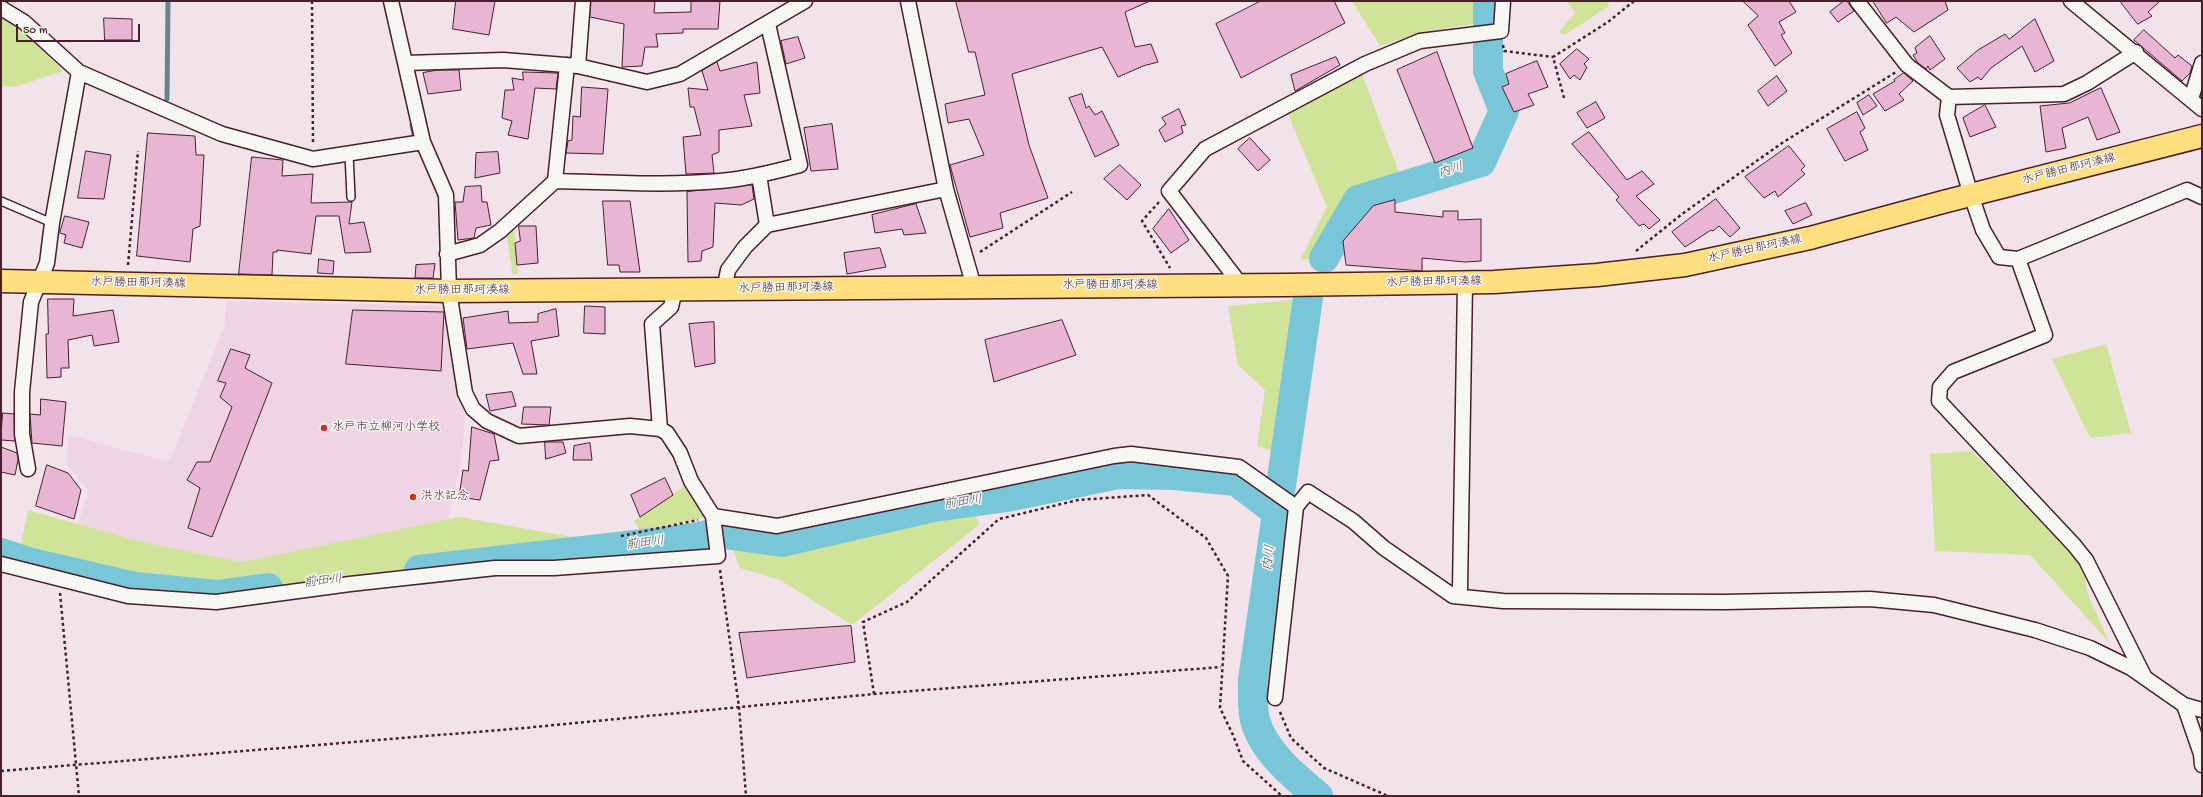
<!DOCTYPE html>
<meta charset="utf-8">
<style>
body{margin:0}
#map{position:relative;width:2203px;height:797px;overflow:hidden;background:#f2e2e9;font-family:"Gochi Hand",sans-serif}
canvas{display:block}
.frame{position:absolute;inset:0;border:2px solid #4a1f2b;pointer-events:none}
.scale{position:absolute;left:16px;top:24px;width:124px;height:18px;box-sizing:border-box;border:2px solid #4a1f2b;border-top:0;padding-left:5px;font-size:12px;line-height:14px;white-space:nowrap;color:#4a1f2b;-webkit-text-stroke:3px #f6f6f2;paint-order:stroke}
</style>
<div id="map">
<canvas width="2203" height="797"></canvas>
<div class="frame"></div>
<div class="scale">50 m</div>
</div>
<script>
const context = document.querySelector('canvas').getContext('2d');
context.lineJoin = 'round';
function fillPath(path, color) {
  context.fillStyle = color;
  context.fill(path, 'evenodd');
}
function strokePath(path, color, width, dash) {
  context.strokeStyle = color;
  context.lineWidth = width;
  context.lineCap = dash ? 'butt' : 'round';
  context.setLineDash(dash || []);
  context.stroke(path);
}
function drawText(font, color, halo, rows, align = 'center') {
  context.font = font + ' "Gochi Hand","Klee One",sans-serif';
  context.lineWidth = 3;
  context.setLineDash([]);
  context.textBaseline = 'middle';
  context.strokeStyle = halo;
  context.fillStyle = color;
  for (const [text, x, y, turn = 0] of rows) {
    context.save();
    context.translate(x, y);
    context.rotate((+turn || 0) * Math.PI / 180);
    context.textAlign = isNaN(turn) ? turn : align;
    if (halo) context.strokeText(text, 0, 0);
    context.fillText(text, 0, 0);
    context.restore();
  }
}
fillPath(new Path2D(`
 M 226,301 L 444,306 L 465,422 L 460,468 L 443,539 L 205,566 L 76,529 L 89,491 L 66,464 L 69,435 L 169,462 L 225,325 Z`), '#efd4e3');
fillPath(new Path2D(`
 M 1352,1 L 1478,1 L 1478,23 L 1425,32 L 1380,46 Z
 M 1567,1 L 1608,1 L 1609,6 L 1565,35 L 1559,32 L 1575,13 Z
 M 1,16 L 20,28 L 63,71 L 15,87 L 1,86 Z
 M 1362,74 L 1401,178 L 1353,197 L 1316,259 L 1301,259 L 1327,207 L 1288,114 Z
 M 514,227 L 518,274 L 513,275 L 507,239 L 503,233 Z
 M 1303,299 L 1275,452 L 1257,446 L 1265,390 L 1238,365 L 1228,306 Z
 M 2106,344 L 2131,433 L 2090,438 L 2052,359 Z
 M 1972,451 L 2083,566 L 2087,592 L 2109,642 L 2030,555 L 1935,551 L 1930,454 Z
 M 689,483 L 713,516 L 640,530 L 634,521 Z
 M 974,509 L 979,525 L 852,625 L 780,580 L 740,568 L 728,536 L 782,549 Z
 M 28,510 L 138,541 L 242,562 L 459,517 L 607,543 L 217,595 L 18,558 Z`), '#d0e499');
strokePath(new Path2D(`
 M 167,99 L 168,1
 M 411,139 L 415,139 L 412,125`), '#668393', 5);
strokePath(new Path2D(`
 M 1488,1 L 1488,29
 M 1324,258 L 1358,200 L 1481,162 L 1504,111 L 1488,71 L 1488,37
 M 1308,298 L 1253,680 C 1253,692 1252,708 1255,720 C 1263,751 1295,777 1318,796
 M 1,553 L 28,562 L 135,587 L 217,595 L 268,588
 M 419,570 L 695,538 L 717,533 L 782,542 L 934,507 L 1007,497 L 1118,474 L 1174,475 L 1236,481 L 1277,512`), '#79c6d8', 30);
const building = new Path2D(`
 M 456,1 L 495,1 L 489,35 L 453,29 Z
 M 591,1 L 655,1 L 654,13 L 691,12 L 691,1 L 720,1 L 718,29 L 683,29 L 683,33 L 656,34 L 658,47 L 645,47 L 642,66 L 622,67 L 624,24 L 590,17 Z
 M 956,1 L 1150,1 L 1125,12 L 1135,47 L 1151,44 L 1158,62 L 1143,66 L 1118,77 L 1102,47 L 1012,74 L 1029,145 L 1048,198 L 1000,213 L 1003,228 L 970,237 L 950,165 L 984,155 L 969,119 L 948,123 L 945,104 L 985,95 L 975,52 L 969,52 Z
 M 1261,1 L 1334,1 L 1345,23 L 1241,78 L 1216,24 Z
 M 1743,1 L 1789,1 L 1796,12 L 1779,22 L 1785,33 L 1781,35 L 1792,53 L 1775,66 L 1748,25 L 1758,16 Z
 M 1844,1 L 1847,1 L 1854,11 L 1838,22 L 1830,12 Z
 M 1873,1 L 1945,1 L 1948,10 L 1914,32 L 1896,17 L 1887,23 Z
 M 2120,1 L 2160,1 L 2148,12 L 2152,16 L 2138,24 Z
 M 104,18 L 132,19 L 132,40 L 105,40 Z
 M 2035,19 L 2054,61 L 2035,72 L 2022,46 L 1991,68 L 1981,80 L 1978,77 L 1970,82 L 1957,68 L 1978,50 L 2005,34 L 2009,39 Z
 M 2144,30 L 2175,58 L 2178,55 L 2192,66 L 2190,73 L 2182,81 L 2134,40 Z
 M 1930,36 L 1945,59 L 1930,70 L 1928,66 L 1926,69 L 1918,63 L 1913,55 L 1917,53 L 1915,48 Z
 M 798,37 L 805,58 L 786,64 L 781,41 Z
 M 1577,49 L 1589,59 L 1584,64 L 1587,67 L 1580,80 L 1574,75 L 1570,79 L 1560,64 Z
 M 1437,52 L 1473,148 L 1435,163 L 1397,70 Z
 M 1336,57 L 1340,65 L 1295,91 L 1291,75 Z
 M 1537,61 L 1548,87 L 1528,94 L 1534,105 L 1514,112 L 1502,87 L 1509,84 L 1506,74 Z
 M 717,62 L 720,71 L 757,62 L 760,93 L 744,95 L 752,126 L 719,130 L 719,152 L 712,155 L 714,173 L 686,174 L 683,137 L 701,135 L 694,107 L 690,107 L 688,88 L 708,90 L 702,71 Z
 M 438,70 L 459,70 L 461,90 L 428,94 L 423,73 Z
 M 523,72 L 558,73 L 556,89 L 535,88 L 528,139 L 508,135 L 512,121 L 502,118 L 505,90 L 514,90 L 512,78 L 523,80 Z
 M 1904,73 L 1913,81 L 1899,94 L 1904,100 L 1885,111 L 1873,94 L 1895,81 L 1894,80 Z
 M 1777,76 L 1787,91 L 1768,106 L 1758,91 Z
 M 582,87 L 608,89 L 603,154 L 566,153 L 568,141 L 572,140 L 573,116 L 580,117 Z
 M 2101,88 L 2120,132 L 2097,140 L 2088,117 L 2062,128 L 2066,148 L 2046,152 L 2040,106 L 2069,103 Z
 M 1082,94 L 1086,108 L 1089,106 L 1095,115 L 1102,111 L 1119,145 L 1095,157 L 1069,98 Z
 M 1869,95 L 1877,106 L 1863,115 L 1857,103 Z
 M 1596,102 L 1605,118 L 1587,128 L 1577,113 Z
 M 1985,105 L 1996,127 L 1970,137 L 1963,118 Z
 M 1179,109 L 1186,125 L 1181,126 L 1183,133 L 1165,142 L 1159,130 L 1166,124 L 1162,118 Z
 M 1857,112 L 1865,128 L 1860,132 L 1868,150 L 1845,161 L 1827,129 Z
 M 832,124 L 838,169 L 811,171 L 804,128 Z
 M 1589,132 L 1627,180 L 1642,171 L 1654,184 L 1636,196 L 1660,220 L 1649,229 L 1644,224 L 1639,226 L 1616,200 L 1619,197 L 1572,144 Z
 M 148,133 L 195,136 L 196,155 L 204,155 L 200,226 L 193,229 L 190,262 L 137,256 Z
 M 1250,138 L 1270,160 L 1258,171 L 1238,149 Z
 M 1789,146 L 1805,166 L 1801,170 L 1805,174 L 1778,197 L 1775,191 L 1764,198 L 1745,177 Z
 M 86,151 L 111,155 L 104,199 L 78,198 Z
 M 498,152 L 500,173 L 475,178 L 476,153 Z
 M 252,157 L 283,160 L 282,176 L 313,174 L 311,203 L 352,202 L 349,224 L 364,222 L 371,252 L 345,253 L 339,216 L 316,216 L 311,254 L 277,250 L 277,252 L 273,252 L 272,275 L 239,274 Z
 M 1120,165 L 1141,185 L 1127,200 L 1104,179 Z
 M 752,185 L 754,199 L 741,205 L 715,203 L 713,247 L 702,251 L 701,261 L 688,262 L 687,192 Z
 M 481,186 L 482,202 L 487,202 L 491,225 L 476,228 L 474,238 L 458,240 L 455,202 L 463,202 L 465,187 Z
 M 1716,199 L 1740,228 L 1730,237 L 1719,226 L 1713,231 L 1711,230 L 1685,247 L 1672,232 Z
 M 1395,200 L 1395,212 L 1443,217 L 1443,211 L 1458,211 L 1458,220 L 1481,219 L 1481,261 L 1465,262 L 1422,258 L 1422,271 L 1346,265 L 1343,241 L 1373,206 Z
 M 603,201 L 630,201 L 640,272 L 620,272 L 619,265 L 608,265 Z
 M 1806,203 L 1812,215 L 1793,224 L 1785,211 Z
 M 916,204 L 926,233 L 904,235 L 902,229 L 875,233 L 872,215 Z
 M 1169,209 L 1189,240 L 1171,253 L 1153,229 Z
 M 65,216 L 89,222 L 82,248 L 64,243 L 66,235 L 60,233 Z
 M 519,226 L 536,226 L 538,263 L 517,265 L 515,243 L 520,241 Z
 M 880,248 L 886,267 L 847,274 L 844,253 Z
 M 319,259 L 334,261 L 333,274 L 318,273 Z
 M 435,264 L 433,278 L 415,278 L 416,265 Z
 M 48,299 L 74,299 L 73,316 L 113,310 L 119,342 L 94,346 L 92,335 L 68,340 L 69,368 L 61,368 L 61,377 L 47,378 L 46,334 L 48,334 Z
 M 585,306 L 605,307 L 605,334 L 584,333 Z
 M 556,309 L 559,336 L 531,341 L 537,374 L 523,374 L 513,343 L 467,349 L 463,318 L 508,311 L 509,323 L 538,322 L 538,314 Z
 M 353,310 L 444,312 L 441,371 L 346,364 Z
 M 1062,320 L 1076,355 L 994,382 L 985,340 Z
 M 714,322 L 715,363 L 695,367 L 689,324 Z
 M 231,349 L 250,355 L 245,368 L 272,383 L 212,537 L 188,528 L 200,488 L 187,480 L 197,462 L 210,462 L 232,407 L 220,397 L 226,383 L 218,381 Z
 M 512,392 L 516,406 L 490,411 L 486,395 Z
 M 41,399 L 66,402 L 62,446 L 32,443 L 30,414 L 40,415 Z
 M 524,407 L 551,407 L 549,425 L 522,424 Z
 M 3,413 L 14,414 L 15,441 L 1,440 Z
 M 472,427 L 494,434 L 499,460 L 490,461 L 480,500 L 459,497 L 463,470 L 468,471 Z
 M 545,442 L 563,442 L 566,453 L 546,459 Z
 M 590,443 L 592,460 L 573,460 L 574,446 Z
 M 1,447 L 17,453 L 18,460 L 15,475 L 1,472 Z
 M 47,465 L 68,473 L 81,490 L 74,519 L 36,506 Z
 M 665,478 L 673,495 L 640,517 L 631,495 Z
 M 851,626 L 855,662 L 747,678 L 739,633 Z`);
fillPath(building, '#e8b5d4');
strokePath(building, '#4a1f2b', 1);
const lane = new Path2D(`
 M 349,154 L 351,197
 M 1,201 L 52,223`);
const street = new Path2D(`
 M 908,1 L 946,189 L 974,287
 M 1857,1 L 1907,65 L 1949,97 L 2064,94 L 2087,83 L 2136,52
 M 2071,1 L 2202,109
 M 1,8 L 24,22 L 79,72 L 222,134 L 313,159 L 423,142
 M 405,63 L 503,60 L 578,66 L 647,82 L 680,74 L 805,1
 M 578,66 L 583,1
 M 1949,97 L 1947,115 L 1971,195 L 1983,230 L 1999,257 L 2018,259 L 2187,190 L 2202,197
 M 2191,99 L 2202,63
 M 759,175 L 767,225
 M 555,181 L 567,65
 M 447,254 L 480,245 L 500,231 L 555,181 C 610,182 665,186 720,181 C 747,179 774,172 800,165 L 768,24
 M 2018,259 L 2045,335 L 1953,372 L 1940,387 L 1939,401 L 2074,545 L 2086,560 L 2144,676
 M 1241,285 L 1169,191 L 1205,149 L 1365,64 L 1420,41 L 1501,31 L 1503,1
 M 724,290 L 728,270 L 745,247 L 767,225 L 946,189
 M 660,429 L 652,324 L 671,307 L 675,290
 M 28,469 L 22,434 L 22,392 L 31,302 L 47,263 L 52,223 L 79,72
 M 713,516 L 777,526 L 1114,456 L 1131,454 L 1239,467 L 1296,507 L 1308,492 L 1353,521 L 1384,548 L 1453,596 L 1503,601 L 1725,602 L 1870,599 L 1934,605 L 2035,630 L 2090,648 L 2131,668 L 2184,705 L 2202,710
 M 1,564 L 128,596 L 216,602 L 350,584 L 495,568 L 554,568 L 718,556 L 713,516 L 691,481 L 680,453 L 667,433 L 660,429 L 630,426 L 519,436 L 487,421 L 473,409 L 465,393 L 449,291 L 446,195 L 423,142 L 391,1
 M 1453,596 L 1460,589 L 1465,284
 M 1275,698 L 1296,507
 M 2184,705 L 2201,754 L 2202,765`);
const primary = new Path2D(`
 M 1,281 L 449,291 L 1285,285 L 1494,282 L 1597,275 L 1685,265 L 1810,238 L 1943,202 L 2202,136`);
strokePath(lane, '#4a1f2b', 10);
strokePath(street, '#4a1f2b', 17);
strokePath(primary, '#4a1f2b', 25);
strokePath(new Path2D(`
 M 312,1 L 313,144
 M 1503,45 L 1504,51 L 1553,57
 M 1564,98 L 1553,57 L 1608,22 L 1634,1
 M 1159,202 L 1142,221 L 1170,268
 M 1636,251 L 1682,214 L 1782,143 L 1896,72
 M 980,252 L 1072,192
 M 128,265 L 138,151
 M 621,536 L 698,520
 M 720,570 L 739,707 L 746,796
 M 60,593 L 79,796
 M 874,694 L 863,622 L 907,602 L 999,519 L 1078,500 L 1148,495 L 1206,538 L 1228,576 L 1220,708 L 1233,735 L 1243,761 L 1282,796
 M 1280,712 L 1291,738 L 1324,768 L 1388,796
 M 1,771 L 524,728 L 874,694 L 1221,667`), '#4a1f2b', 2.5, [3, 3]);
strokePath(lane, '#f6f6f2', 7);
strokePath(street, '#f6f6f2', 14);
strokePath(primary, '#fedf80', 22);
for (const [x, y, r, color] of [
 [324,428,4,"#c8321e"],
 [413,497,4,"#c8321e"]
]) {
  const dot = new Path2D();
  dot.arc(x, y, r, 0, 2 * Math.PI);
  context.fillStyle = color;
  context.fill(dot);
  strokePath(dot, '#f6f6f2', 1.5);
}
drawText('12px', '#4a1f2b', '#f6f6f2', [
 ["水戸勝田那珂湊線",2069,170,-14],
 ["水戸勝田那珂湊線",1755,250,-12],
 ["水戸勝田那珂湊線",1434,283,-1],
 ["水戸勝田那珂湊線",138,284,1],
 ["水戸勝田那珂湊線",1110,286],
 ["水戸勝田那珂湊線",786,289,-1],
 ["水戸勝田那珂湊線",462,291]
]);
drawText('12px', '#4a1f2b', '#f6f6f2', [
 ["水戸市立柳河小学校",332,428],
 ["洪水記念",421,497]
], 'left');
drawText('italic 13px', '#58515f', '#f6f6f2', [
 ["内川",1451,171,-17],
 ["前田川",963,503,-8],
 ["前田川",645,544,-7],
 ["内川",1270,558,-82],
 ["前田川",323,582,-7]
]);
</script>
